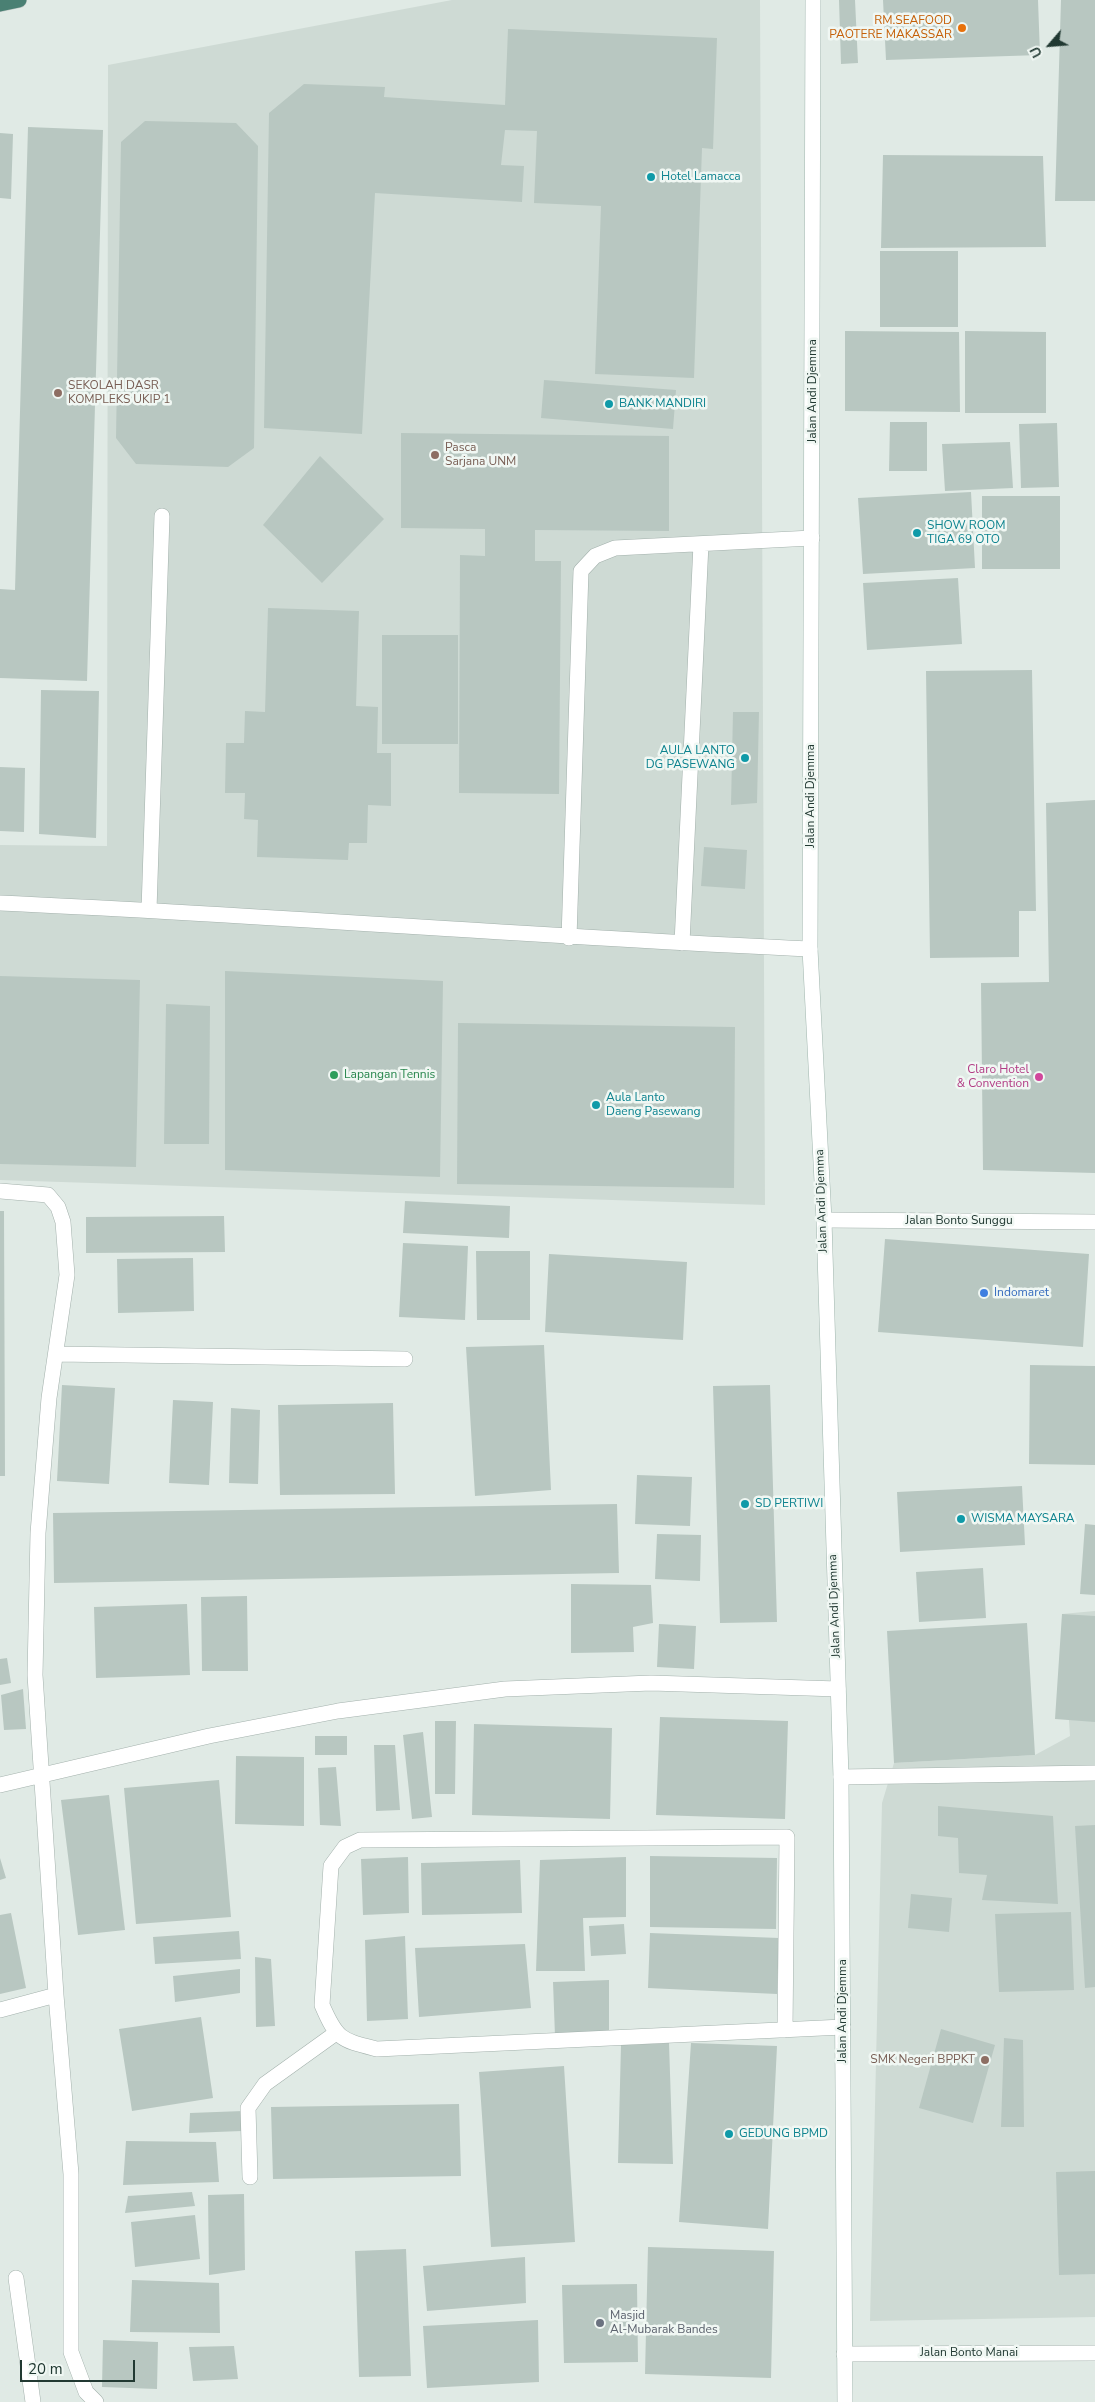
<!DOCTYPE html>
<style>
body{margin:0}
#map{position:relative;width:1095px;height:2402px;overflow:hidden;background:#e0eae5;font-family:"Nunito Sans",sans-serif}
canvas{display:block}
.north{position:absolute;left:1025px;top:20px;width:50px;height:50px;-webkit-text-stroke:4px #f0f7f3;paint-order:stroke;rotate:243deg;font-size:14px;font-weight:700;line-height:20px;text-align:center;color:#213932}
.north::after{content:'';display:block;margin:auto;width:18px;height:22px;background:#213932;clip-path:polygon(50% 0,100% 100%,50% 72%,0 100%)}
.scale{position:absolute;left:20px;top:2360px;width:115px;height:22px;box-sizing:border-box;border:2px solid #213932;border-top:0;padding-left:6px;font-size:15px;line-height:18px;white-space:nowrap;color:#213932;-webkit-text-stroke:4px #f0f7f3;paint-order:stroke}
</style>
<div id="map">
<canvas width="1095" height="2402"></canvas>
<div class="north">U</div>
<div class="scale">20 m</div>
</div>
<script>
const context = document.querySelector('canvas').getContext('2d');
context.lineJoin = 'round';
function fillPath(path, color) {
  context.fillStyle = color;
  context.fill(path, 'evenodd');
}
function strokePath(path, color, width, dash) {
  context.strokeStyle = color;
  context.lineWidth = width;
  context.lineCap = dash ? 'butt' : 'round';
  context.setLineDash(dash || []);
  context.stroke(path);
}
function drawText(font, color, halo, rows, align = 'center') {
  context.font = font + ' "Nunito Sans",sans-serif';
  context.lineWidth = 5;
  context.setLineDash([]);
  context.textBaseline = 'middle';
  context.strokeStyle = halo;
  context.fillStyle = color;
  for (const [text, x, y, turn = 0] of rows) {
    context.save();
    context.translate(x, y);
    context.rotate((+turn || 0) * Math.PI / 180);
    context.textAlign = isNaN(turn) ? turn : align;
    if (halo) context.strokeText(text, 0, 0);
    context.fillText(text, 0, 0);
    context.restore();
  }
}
fillPath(new Path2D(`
 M 452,0 L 760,0 L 765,1205 L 0,1180 L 0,845 L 107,846 L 108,65 Z
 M 1095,1611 L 1095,2317 L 870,2321 L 882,1803 L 894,1763 L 1035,1755 L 1070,1736 L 1062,1614 Z`), '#cedad4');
fillPath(new Path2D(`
 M 839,0 L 855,0 L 858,63 L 841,64 Z
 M 883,0 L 1038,0 L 1040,55 L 886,60 Z
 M 1061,0 L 1095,0 L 1095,201 L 1055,201 Z
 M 508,29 L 717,38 L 713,149 L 702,148 L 694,378 L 595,374 L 601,206 L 534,203 L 537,131 L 505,130 L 501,165 L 524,166 L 522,202 L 375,193 L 362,434 L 264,428 L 269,113 L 304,84 L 385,87 L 384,97 L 505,105 Z
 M 145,121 L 236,123 L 258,146 L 254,448 L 228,467 L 136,464 L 116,438 L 121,142 Z
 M 28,127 L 103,130 L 87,681 L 0,678 L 0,589 L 15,590 Z
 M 0,133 L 13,134 L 11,199 L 0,198 Z
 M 883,155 L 1043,156 L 1046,247 L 881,248 Z
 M 880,251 L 958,251 L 958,327 L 880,327 Z
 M 845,331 L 959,332 L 960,412 L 845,411 Z
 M 965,331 L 1046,332 L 1046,413 L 965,413 Z
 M 544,380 L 676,390 L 673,429 L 541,418 Z
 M 890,422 L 927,422 L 927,471 L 889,471 Z
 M 1057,423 L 1059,487 L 1021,488 L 1019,424 Z
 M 401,433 L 669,436 L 669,531 L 535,530 L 535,561 L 561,561 L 559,794 L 459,793 L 460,555 L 485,556 L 485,529 L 401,528 Z
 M 1010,442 L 1013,488 L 945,491 L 942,444 Z
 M 320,456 L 384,519 L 322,583 L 263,525 Z
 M 971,492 L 975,568 L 863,574 L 858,498 Z
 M 982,496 L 1060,496 L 1060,569 L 982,569 Z
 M 958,578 L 962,644 L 867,650 L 863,583 Z
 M 268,608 L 359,611 L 356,706 L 378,707 L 377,753 L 391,753 L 391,806 L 368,805 L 367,843 L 349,843 L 348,860 L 257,857 L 258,820 L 244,819 L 245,793 L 225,793 L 226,743 L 244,743 L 245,711 L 265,712 Z
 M 382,635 L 458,635 L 458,744 L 382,744 Z
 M 1032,670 L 1036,911 L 1019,911 L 1019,957 L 930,958 L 926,671 Z
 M 41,690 L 99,691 L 96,838 L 39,834 Z
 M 733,712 L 759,712 L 757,803 L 731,805 Z
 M 0,767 L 25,768 L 24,832 L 0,831 Z
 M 1095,800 L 1095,1173 L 983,1170 L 981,983 L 1049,982 L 1046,803 Z
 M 704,847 L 747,850 L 745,889 L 701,886 Z
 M 225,971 L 443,981 L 440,1177 L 225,1170 Z
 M 0,976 L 140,980 L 136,1167 L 0,1164 Z
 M 166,1004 L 210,1006 L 209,1144 L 164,1144 Z
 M 458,1023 L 735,1027 L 734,1188 L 457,1184 Z
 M 405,1201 L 510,1206 L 509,1238 L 403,1233 Z
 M 0,1211 L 4,1211 L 5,1476 L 0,1476 Z
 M 224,1216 L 225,1252 L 86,1253 L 86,1217 Z
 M 885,1239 L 1089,1254 L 1083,1347 L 878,1332 Z
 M 403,1243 L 468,1246 L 465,1320 L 399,1317 Z
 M 476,1251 L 530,1251 L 530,1320 L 477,1320 Z
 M 549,1254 L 687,1262 L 683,1340 L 545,1332 Z
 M 193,1258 L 194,1311 L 118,1313 L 117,1259 Z
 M 544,1345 L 551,1490 L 475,1496 L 466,1347 Z
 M 1030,1365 L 1095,1366 L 1095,1465 L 1029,1464 Z
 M 62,1385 L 115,1388 L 109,1484 L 57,1481 Z
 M 770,1385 L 777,1622 L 720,1623 L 713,1386 Z
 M 173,1400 L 213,1402 L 209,1485 L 169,1483 Z
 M 393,1403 L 395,1494 L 280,1495 L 278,1405 Z
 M 231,1408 L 260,1410 L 258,1484 L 229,1483 Z
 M 637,1475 L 692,1477 L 690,1526 L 635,1524 Z
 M 1022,1486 L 1025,1545 L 900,1552 L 897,1492 Z
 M 617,1504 L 619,1573 L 54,1583 L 53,1513 Z
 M 1085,1524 L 1095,1525 L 1095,1595 L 1080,1594 Z
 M 657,1534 L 701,1535 L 700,1581 L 655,1579 Z
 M 983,1568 L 986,1618 L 919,1622 L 916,1572 Z
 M 571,1584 L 651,1585 L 653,1623 L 633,1627 L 634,1652 L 571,1653 Z
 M 247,1596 L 248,1671 L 202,1671 L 201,1597 Z
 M 187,1604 L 190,1675 L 96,1678 L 94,1607 Z
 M 1062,1614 L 1095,1616 L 1095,1722 L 1055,1719 Z
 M 1027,1623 L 1035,1755 L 894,1763 L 887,1631 Z
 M 659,1624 L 696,1626 L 694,1669 L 657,1667 Z
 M 7,1658 L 11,1683 L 0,1685 L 0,1659 Z
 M 23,1689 L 26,1729 L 4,1730 L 1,1695 Z
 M 660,1717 L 788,1721 L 785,1819 L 656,1815 Z
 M 435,1721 L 456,1721 L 455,1794 L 435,1794 Z
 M 474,1724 L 612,1728 L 610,1819 L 472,1815 Z
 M 423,1732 L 432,1817 L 412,1819 L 403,1735 Z
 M 315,1736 L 347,1736 L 347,1755 L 315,1755 Z
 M 374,1745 L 395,1745 L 400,1810 L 376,1811 Z
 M 236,1756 L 304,1757 L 304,1826 L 235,1824 Z
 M 336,1767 L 341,1826 L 320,1825 L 318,1768 Z
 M 219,1780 L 231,1917 L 136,1924 L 124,1788 Z
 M 109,1795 L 125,1930 L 78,1935 L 61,1800 Z
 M 938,1806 L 1053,1816 L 1058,1904 L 982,1900 L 987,1875 L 959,1873 L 958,1838 L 938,1836 Z
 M 1095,1825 L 1095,1987 L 1085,1988 L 1075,1826 Z
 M 650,1856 L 777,1858 L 776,1929 L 650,1927 Z
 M 408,1857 L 409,1913 L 363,1915 L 361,1859 Z
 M 626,1857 L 626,1917 L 583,1918 L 585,1971 L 536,1971 L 540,1860 Z
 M 0,1858 L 6,1878 L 0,1880 Z
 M 520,1860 L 522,1913 L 422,1915 L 421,1863 Z
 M 911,1894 L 952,1898 L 949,1932 L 908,1928 Z
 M 1071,1912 L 1074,1990 L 999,1992 L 995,1914 Z
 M 11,1913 L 26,1988 L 0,1994 L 0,1915 Z
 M 624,1924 L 626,1954 L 591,1956 L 589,1926 Z
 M 239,1931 L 241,1959 L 155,1964 L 153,1937 Z
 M 650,1933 L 779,1938 L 777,1994 L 648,1988 Z
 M 405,1936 L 408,2019 L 367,2021 L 365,1940 Z
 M 525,1944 L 531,2008 L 419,2017 L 415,1948 Z
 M 255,1957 L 271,1959 L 275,2026 L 256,2027 Z
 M 240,1969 L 240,1993 L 175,2002 L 173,1976 Z
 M 609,1980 L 609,2033 L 555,2036 L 553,1982 Z
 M 201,2017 L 213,2098 L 132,2111 L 119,2029 Z
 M 941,2029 L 995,2045 L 973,2123 L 919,2108 Z
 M 1004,2038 L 1023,2040 L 1024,2127 L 1001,2127 Z
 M 669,2043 L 673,2164 L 618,2163 L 621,2045 Z
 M 691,2043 L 777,2046 L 768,2229 L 679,2222 Z
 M 564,2066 L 575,2242 L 491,2247 L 479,2072 Z
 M 459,2104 L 461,2176 L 273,2179 L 271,2107 Z
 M 243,2111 L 242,2131 L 189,2133 L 190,2113 Z
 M 126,2141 L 216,2142 L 219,2182 L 123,2185 Z
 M 1095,2171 L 1095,2274 L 1059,2275 L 1056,2172 Z
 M 192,2192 L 195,2206 L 125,2213 L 128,2196 Z
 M 244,2194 L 245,2270 L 209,2275 L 208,2195 Z
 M 195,2215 L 200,2259 L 135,2267 L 131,2222 Z
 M 648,2247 L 774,2251 L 771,2378 L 645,2374 Z
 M 406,2249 L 411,2376 L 359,2377 L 355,2251 Z
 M 525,2257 L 526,2303 L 427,2311 L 423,2266 Z
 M 132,2280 L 219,2283 L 220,2333 L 130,2332 Z
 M 637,2284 L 638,2362 L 564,2363 L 562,2285 Z
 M 538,2320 L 539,2382 L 427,2388 L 423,2326 Z
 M 103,2340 L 158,2342 L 157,2389 L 102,2387 Z
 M 234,2346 L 238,2379 L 193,2381 L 189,2347 Z`), '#b8c7c1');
const service = new Path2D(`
 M 149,910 L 162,516
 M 785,2030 L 787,1837 L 360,1840 L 345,1847 L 331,1866 L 322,2005 C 337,2040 341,2040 377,2049 L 843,2027
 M 250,2177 L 248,2108 L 265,2084 L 336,2033`);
const minor = new Path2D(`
 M 0,903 C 270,915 540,937 810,949
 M 569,938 L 581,571 L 595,556 L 615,548 L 812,538
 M 682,943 L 701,544
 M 0,1191 L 48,1195 L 58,1207 L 63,1222 L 67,1275 L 49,1398 L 38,1533 L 35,1675 L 56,1995 L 71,2174 L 71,2352 L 86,2392 L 96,2402
 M 824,1220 L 1095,1222
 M 56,1354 L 405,1359
 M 841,1777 L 1095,1773
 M 0,1785 L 209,1736 L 338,1711 L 505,1689 L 651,1683 L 838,1689
 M 0,2010 L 56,1995
 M 16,2278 L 33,2402
 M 844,2354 L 1095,2353`);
const secondary = new Path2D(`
 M 813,0 L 810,949 L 824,1220 L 841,1777 L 845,2402`);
const trunk = new Path2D(`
 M 0,4 L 19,0`);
strokePath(service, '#a3b1ac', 16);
strokePath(minor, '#a3b1ac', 16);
strokePath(secondary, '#9fb5ad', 16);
strokePath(trunk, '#bcc4c2', 16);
strokePath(service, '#fff', 15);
strokePath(minor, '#fff', 15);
strokePath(secondary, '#fff', 15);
strokePath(trunk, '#4a8073', 15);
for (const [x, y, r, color] of [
 [962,28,5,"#e8710a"],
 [651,177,5,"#0f9aa8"],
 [58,393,5,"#8d6e63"],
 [609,404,5,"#0f9aa8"],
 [435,455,5,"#8d6e63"],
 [917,533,5,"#0f9aa8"],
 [745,758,5,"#0f9aa8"],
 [334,1075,5,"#2e9e5b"],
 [1039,1077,5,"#d1479c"],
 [596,1105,5,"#0f9aa8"],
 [984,1293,5,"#3f7fe0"],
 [745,1504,5,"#0f9aa8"],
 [961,1519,5,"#0f9aa8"],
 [985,2060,5,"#8d6e63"],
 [729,2134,5,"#0f9aa8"],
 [600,2323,5,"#6b7280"]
]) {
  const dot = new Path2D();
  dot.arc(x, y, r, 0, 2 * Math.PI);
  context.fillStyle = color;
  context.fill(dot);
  strokePath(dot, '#f0f7f3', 2);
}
drawText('12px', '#c56008', '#f0f7f3', [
 ["RM.SEAFOOD",952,21],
 ["PAOTERE MAKASSAR",952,35]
], 'right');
drawText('12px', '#0d838f', '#f0f7f3', [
 ["Hotel Lamacca",661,177],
 ["BANK MANDIRI",619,404],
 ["SHOW ROOM",927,526],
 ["TIGA 69 OTO",927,540],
 ["AULA LANTO",735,751,"right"],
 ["DG PASEWANG",735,765,"right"],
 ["Aula Lanto",606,1098],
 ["Daeng Pasewang",606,1112],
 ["SD PERTIWI",755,1504],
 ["WISMA MAYSARA",971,1519],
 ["GEDUNG BPMD",739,2134]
], 'left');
drawText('12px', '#785e54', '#f0f7f3', [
 ["SEKOLAH DASR",68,386],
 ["KOMPLEKS UKIP 1",68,400],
 ["Pasca",445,448],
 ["Sarjana UNM",445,462],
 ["SMK Negeri BPPKT",975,2060,"right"]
], 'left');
drawText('12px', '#213932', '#f0f7f3', [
 ["Jalan Andi Djemma",813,391,-90],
 ["Jalan Andi Djemma",811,796,-90],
 ["Jalan Andi Djemma",822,1201,-92],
 ["Jalan Bonto Sunggu",959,1221],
 ["Jalan Andi Djemma",835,1606,-92],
 ["Jalan Andi Djemma",843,2011,-90],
 ["Jalan Bonto Manai",969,2353]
]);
drawText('12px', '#b23c85', '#f0f7f3', [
 ["Claro Hotel",1029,1070],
 ["& Convention",1029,1084]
], 'right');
drawText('12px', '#27864d', '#f0f7f3', [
 ["Lapangan Tennis",344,1075]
], 'left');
drawText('12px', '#366cbe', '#f0f7f3', [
 ["Indomaret",994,1293]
], 'left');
drawText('12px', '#5b616d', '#f0f7f3', [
 ["Masjid",610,2316],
 ["Al-Mubarak Bandes",610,2330]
], 'left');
</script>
